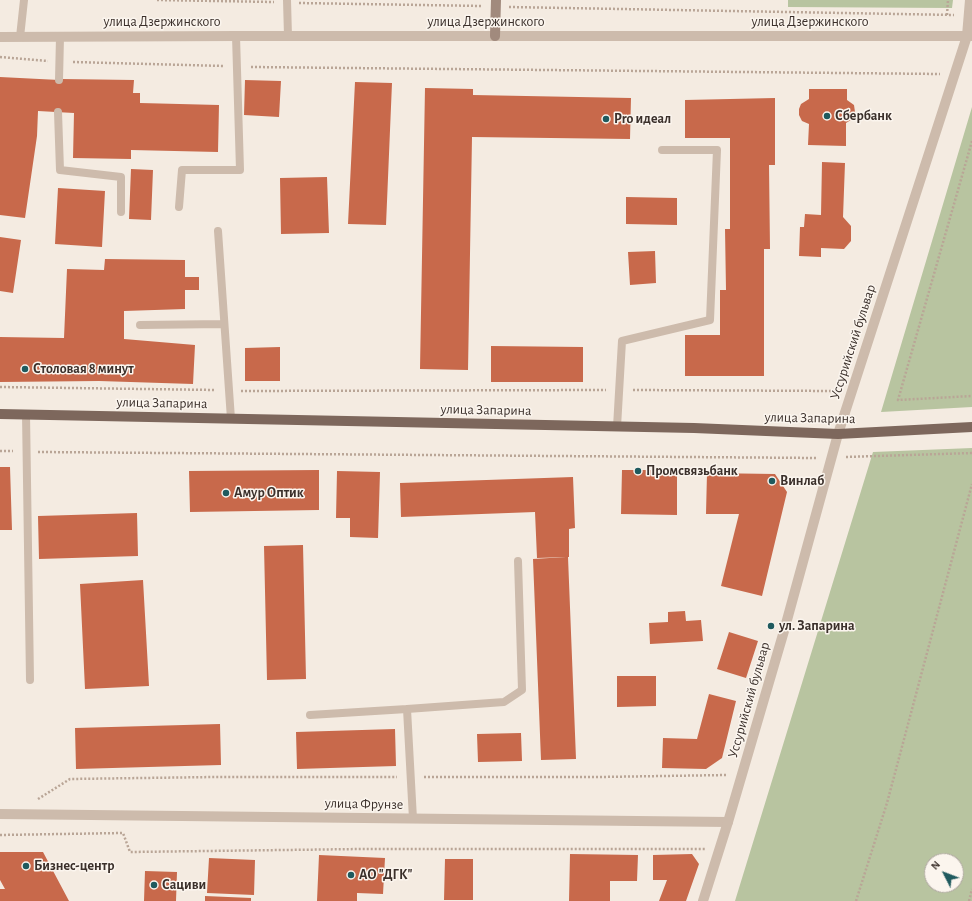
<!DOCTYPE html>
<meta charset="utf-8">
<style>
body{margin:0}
#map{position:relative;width:972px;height:901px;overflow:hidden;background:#f4ebe1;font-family:"Alegreya Sans",sans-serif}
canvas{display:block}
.north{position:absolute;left:924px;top:853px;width:40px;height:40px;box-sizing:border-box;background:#fbf5ee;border:1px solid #aea6a0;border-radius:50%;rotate:312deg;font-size:11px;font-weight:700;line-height:16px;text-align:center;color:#3b302b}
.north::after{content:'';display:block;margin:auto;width:14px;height:18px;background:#1f5a5e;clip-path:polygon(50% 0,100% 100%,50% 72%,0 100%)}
</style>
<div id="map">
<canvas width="972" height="901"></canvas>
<div class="north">N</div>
</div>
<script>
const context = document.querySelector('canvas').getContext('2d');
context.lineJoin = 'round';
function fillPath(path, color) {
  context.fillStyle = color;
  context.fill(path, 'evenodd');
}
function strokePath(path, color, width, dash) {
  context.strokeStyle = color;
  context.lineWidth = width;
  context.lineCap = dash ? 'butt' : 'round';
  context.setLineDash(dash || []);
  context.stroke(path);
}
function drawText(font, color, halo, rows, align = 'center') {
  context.font = font + ' "Alegreya Sans",sans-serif';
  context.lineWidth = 3;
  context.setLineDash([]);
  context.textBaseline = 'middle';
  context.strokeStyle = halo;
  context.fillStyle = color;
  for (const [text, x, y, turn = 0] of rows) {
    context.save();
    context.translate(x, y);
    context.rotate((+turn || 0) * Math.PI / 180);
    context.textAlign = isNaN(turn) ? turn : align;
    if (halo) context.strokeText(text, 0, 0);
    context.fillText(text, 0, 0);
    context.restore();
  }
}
fillPath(new Path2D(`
 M 788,0 L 953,0 L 952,8 L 788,7 Z
 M 972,107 L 972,407 L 881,412 Z
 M 972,448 L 972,901 L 735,901 L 873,452 ZM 932,861 L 956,861 L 956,885 L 932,885 Z`), '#b8c4a0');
fillPath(new Path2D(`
 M 0,77 L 59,80 L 61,79 L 134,80 L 133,93 L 140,93 L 140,103 L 219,105 L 218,152 L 131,150 L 131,159 L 73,158 L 74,113 L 38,111 L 37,136 L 25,218 L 0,215 Z
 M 245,80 L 281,81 L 279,117 L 244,115 Z
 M 355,82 L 392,83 L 386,225 L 348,224 Z
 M 425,88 L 473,89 L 473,95 L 631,98 L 630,139 L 472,137 L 468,370 L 420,369 Z
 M 809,89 L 847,89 L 847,100 L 854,105 L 855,112 L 854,118 L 846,123 L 846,146 L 808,145 L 809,124 L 802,121 L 799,115 L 799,109 L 801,104 L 809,99 Z
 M 775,98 L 775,165 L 769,165 L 770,249 L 764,249 L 764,376 L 685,376 L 685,335 L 720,335 L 720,290 L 726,290 L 725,229 L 730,229 L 730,138 L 685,138 L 685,100 Z
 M 822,162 L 845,163 L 843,217 L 851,226 L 851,241 L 844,249 L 821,248 L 821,257 L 799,256 L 800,227 L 804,227 L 805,214 L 821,215 Z
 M 131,169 L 153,170 L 151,220 L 129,219 Z
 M 327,177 L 329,233 L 281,234 L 280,178 Z
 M 58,188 L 105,191 L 102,247 L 55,244 Z
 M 626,197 L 677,198 L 677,225 L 626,224 Z
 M 0,237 L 21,240 L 13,293 L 0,291 Z
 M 655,251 L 656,283 L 630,285 L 628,252 Z
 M 105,259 L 185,260 L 185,277 L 199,277 L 199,290 L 185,290 L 185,309 L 124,311 L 124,339 L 195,345 L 193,384 L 99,381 L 0,382 L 0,337 L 64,338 L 67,269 L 104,270 Z
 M 491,346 L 583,347 L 583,382 L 491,382 Z
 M 280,347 L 280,381 L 245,381 L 245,348 Z
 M 0,467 L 10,467 L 12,530 L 0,530 Z
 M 319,470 L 319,510 L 190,512 L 189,471 Z
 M 622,470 L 677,470 L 677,515 L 621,514 Z
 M 337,471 L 380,472 L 378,538 L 350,537 L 350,518 L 336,518 Z
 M 707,473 L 775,474 L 787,492 L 762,596 L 721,586 L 739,514 L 706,514 Z
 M 573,477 L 575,528 L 569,529 L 569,557 L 568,557 L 576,759 L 541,760 L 533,559 L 566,557 L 537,558 L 535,512 L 401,517 L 400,483 Z
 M 137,513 L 138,556 L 39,559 L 38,516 Z
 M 303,545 L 306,679 L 267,680 L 264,546 Z
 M 143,580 L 149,686 L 85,689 L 80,584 Z
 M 685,611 L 686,621 L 701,620 L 703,641 L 650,644 L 649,623 L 668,622 L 668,612 Z
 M 729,632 L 758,641 L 746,678 L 717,669 Z
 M 617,676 L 656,676 L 656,706 L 617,707 Z
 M 709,694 L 736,701 L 722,758 L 706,769 L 662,768 L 663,738 L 697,739 Z
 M 220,724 L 221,765 L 76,769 L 75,728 Z
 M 395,729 L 396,766 L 297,769 L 296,732 Z
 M 521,733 L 522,761 L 478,762 L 477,734 Z
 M 0,852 L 43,852 L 69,901 L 0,901 L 0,889 L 5,889 L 0,880 Z
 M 570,854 L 638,855 L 637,881 L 610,881 L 610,901 L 569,901 Z
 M 692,854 L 699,864 L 686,901 L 659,901 L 667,880 L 653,880 L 653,855 Z
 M 319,855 L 385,858 L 383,894 L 357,893 L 357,901 L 317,901 Z
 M 209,858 L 255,860 L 254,895 L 207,893 Z
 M 445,859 L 473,859 L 473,900 L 444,900 Z
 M 145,871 L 177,872 L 176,901 L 144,901 Z
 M 205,896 L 251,898 L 251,901 L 205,901 Z`), '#c8694b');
strokePath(new Path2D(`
 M 157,0 L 274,2
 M 299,3 L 482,6
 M 509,7 L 954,15
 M 947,15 L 948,0
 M 0,57 L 48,61
 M 73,62 L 224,66
 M 251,67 L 940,74
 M 972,141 L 898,400 L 972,396
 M 0,387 L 216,390
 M 633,390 L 838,391
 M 241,391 L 606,390
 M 0,451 L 13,451
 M 38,452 L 817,458
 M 846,457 L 972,453
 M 424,777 L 599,777 L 727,775
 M 38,799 L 70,779 L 215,777 L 397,777
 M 0,835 L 123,833 L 130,852 L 361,849 L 705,849
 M 856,901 L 887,803 L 972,484
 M 969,901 L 972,889`), '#b9a596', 2.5, [2, 2]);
strokePath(new Path2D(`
 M 287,0 L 288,36
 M 20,37 L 24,0
 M 59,80 L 60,37
 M 58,112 L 60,170 L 121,177 L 121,212
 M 179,207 L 182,170 L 240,170 L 236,36
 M 218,231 L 231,419
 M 140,325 L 224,324
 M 26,414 L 30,680
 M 617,427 L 622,341 L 710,320 L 717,150 L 662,150
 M 407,709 L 504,702 L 522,690 L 518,561
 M 310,715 L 407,709 L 413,819`), '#cdbbac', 8);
strokePath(new Path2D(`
 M 0,814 L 728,822`), '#cdbbac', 10);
strokePath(new Path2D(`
 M 0,37 L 236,36 L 972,36
 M 703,901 L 728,822 L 784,631 L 838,434 L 967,36 L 970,0`), '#cdbbac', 10);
strokePath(new Path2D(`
 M 495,36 L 496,0`), '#a18a7d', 10);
strokePath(new Path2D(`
 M 0,414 L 694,428 L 838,434 L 972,427`), '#7d675c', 10);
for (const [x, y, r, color] of [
 [827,116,4,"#1f5a5e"],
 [606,119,4,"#1f5a5e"],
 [25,369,4,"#1f5a5e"],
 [638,471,4,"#1f5a5e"],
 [772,481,4,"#1f5a5e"],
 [226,493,4,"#1f5a5e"],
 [771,626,4,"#1f5a5e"],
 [26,866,4,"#1f5a5e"],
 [351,875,4,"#1f5a5e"],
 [154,885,4,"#1f5a5e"]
]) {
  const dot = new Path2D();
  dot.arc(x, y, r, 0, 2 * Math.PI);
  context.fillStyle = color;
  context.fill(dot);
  strokePath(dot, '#fbf5ee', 1.5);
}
drawText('14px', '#3b302b', '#fbf5ee', [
 ["улица Дзержинского",162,22],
 ["улица Дзержинского",486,22],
 ["улица Дзержинского",810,22],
 ["Уссурийский бульвар",853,342,-72],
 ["улица Запарина",162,403,1],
 ["улица Запарина",486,410,1],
 ["улица Запарина",810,418,1],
 ["Уссурийский бульвар",749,700,-74],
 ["улица Фрунзе",364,804,1]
]);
drawText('bold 14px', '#3b302b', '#fbf5ee', [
 ["Сбербанк",835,116],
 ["Pro идеал",614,119],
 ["Столовая 8 минут",33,369],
 ["Промсвязьбанк",646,471],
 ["Винлаб",780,481],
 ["Амур Оптик",234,493],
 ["ул. Запарина",779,626],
 ["Бизнес-центр",34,866],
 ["АО \"ДГК\"",359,875],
 ["Сациви",162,885]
], 'left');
</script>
